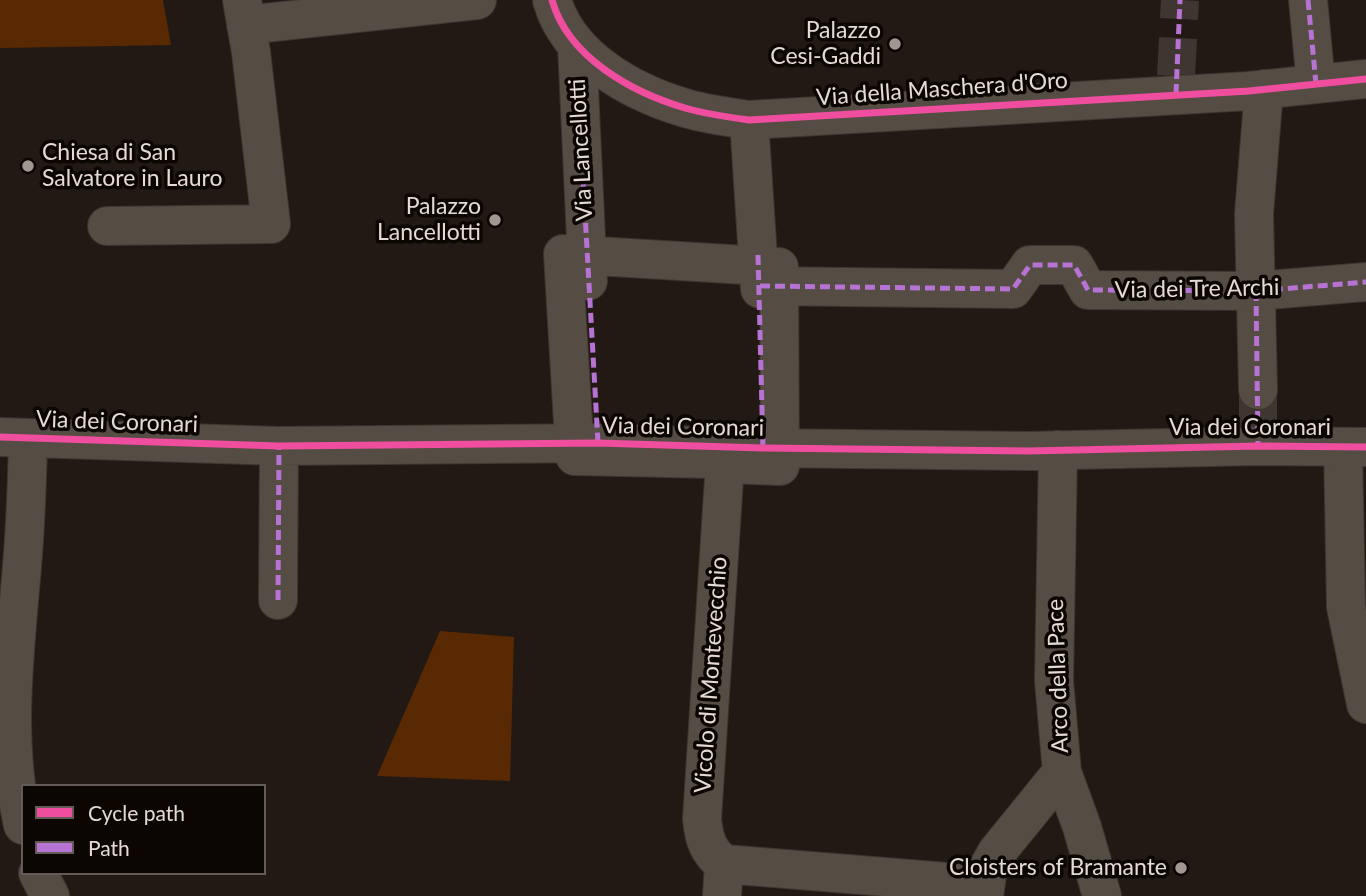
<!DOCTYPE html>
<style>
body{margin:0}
#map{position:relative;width:1366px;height:896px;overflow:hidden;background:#231914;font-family:Lato,sans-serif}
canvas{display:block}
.legend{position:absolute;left:21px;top:784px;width:245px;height:91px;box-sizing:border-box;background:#0c0603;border:2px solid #645b56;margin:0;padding:9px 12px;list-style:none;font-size:21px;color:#e7dad3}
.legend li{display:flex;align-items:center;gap:14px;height:35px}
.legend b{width:35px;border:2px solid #645b56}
</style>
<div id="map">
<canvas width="1366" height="896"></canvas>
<ul class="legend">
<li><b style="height:9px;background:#ef4d9e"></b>Cycle path</li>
<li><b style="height:9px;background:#b673d3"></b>Path</li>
</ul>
</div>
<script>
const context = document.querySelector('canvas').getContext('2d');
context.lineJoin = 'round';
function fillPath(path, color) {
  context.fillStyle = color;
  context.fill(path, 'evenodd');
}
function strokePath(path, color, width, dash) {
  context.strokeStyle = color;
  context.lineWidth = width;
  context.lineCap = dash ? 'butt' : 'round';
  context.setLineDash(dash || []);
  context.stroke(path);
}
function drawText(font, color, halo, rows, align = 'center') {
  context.font = font + ' Lato,sans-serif';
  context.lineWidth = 7;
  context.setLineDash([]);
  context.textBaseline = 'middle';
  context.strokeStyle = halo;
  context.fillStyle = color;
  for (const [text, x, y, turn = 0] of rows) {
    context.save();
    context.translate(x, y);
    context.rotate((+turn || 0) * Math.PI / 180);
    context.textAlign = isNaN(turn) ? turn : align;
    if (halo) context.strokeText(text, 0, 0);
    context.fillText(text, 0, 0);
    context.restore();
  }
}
fillPath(new Path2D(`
 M 0,0 L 163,0 L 171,45 L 0,48 Z
 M 440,631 L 514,637 L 510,781 L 377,776 Z`), '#592904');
strokePath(new Path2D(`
 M 1176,76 L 1180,0
 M 1258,390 L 1258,430`), '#403631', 38, [38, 19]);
const minor = new Path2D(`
 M 552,0 C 568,57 631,92 685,108 C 705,114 727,117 749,120 L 1249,91 L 1366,79
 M 1308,0 L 1316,84
 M 246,25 L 477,0
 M 577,45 L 588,281
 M 749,120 L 760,289
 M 107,226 L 271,224 L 251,52 L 242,0
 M 563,254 L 779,267 L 780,466 L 725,464 L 712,459 L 575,456 Z
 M 760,286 L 1013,289 L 1030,265 L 1074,265 L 1088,290 L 1256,291 L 1366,282
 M 1258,390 L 1254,214 L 1264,89
 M 0,437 L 279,446 L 598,443 L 763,448 L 1028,451 L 1258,446 L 1366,447
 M 1343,447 L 1346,607 L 1366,704
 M 1058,450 L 1054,681 L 1062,772 L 1082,827 L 1102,896
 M 278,600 L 279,446
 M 23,825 C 5,747 13,668 20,589 C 25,539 27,489 28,439
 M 724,864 L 984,885
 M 38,873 L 50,896
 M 722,896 L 724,864 C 708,852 704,839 702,819 L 726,447
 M 984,896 L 988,868 L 997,852 L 1062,772`);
strokePath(minor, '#3d3530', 40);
strokePath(minor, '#554c43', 38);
strokePath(new Path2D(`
 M 1308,0 L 1316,84
 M 1176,94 L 1180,0
 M 583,178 L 598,443
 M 758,255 L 763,448
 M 760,286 L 1013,289 L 1030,265 L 1074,265 L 1088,290 L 1256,291 L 1366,282
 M 1256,291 L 1258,446
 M 278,600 L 279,446`), '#b673d3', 5, [10, 5]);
strokePath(new Path2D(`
 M 552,0 C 568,57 631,92 685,108 C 705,114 727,117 749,120 L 1249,91 L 1366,79
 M 0,437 L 279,446 L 598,443 L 763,448 L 1028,451 L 1258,446 L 1366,447`), '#ef4d9e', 7);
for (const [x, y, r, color] of [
 [895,44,7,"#a29690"],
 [28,166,7,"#a29690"],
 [495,220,7,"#a29690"],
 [1181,868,7,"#a29690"]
]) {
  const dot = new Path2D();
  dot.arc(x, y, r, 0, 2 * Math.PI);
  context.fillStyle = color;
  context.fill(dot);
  strokePath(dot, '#0c0603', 2.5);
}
drawText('23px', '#e7dad3', '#0c0603', [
 ["Palazzo",881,31],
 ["Cesi-Gaddi",881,57],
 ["Chiesa di San",42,153,"left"],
 ["Salvatore in Lauro",42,179,"left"],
 ["Palazzo",481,207],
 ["Lancellotti",481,233],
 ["Cloisters of Bramante",1167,868]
], 'right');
drawText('23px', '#e7dad3', '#0c0603', [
 ["Via della Maschera d'Oro",942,89,-4],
 ["Via Lancellotti",581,150,-93],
 ["Via dei Tre Archi",1197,289,-1],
 ["Via dei Coronari",117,422,2],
 ["Via dei Coronari",683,427,1],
 ["Via dei Coronari",1250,428],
 ["Vicolo di Montevecchio",711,675,-86],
 ["Arco della Pace",1058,676,-92]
]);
</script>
